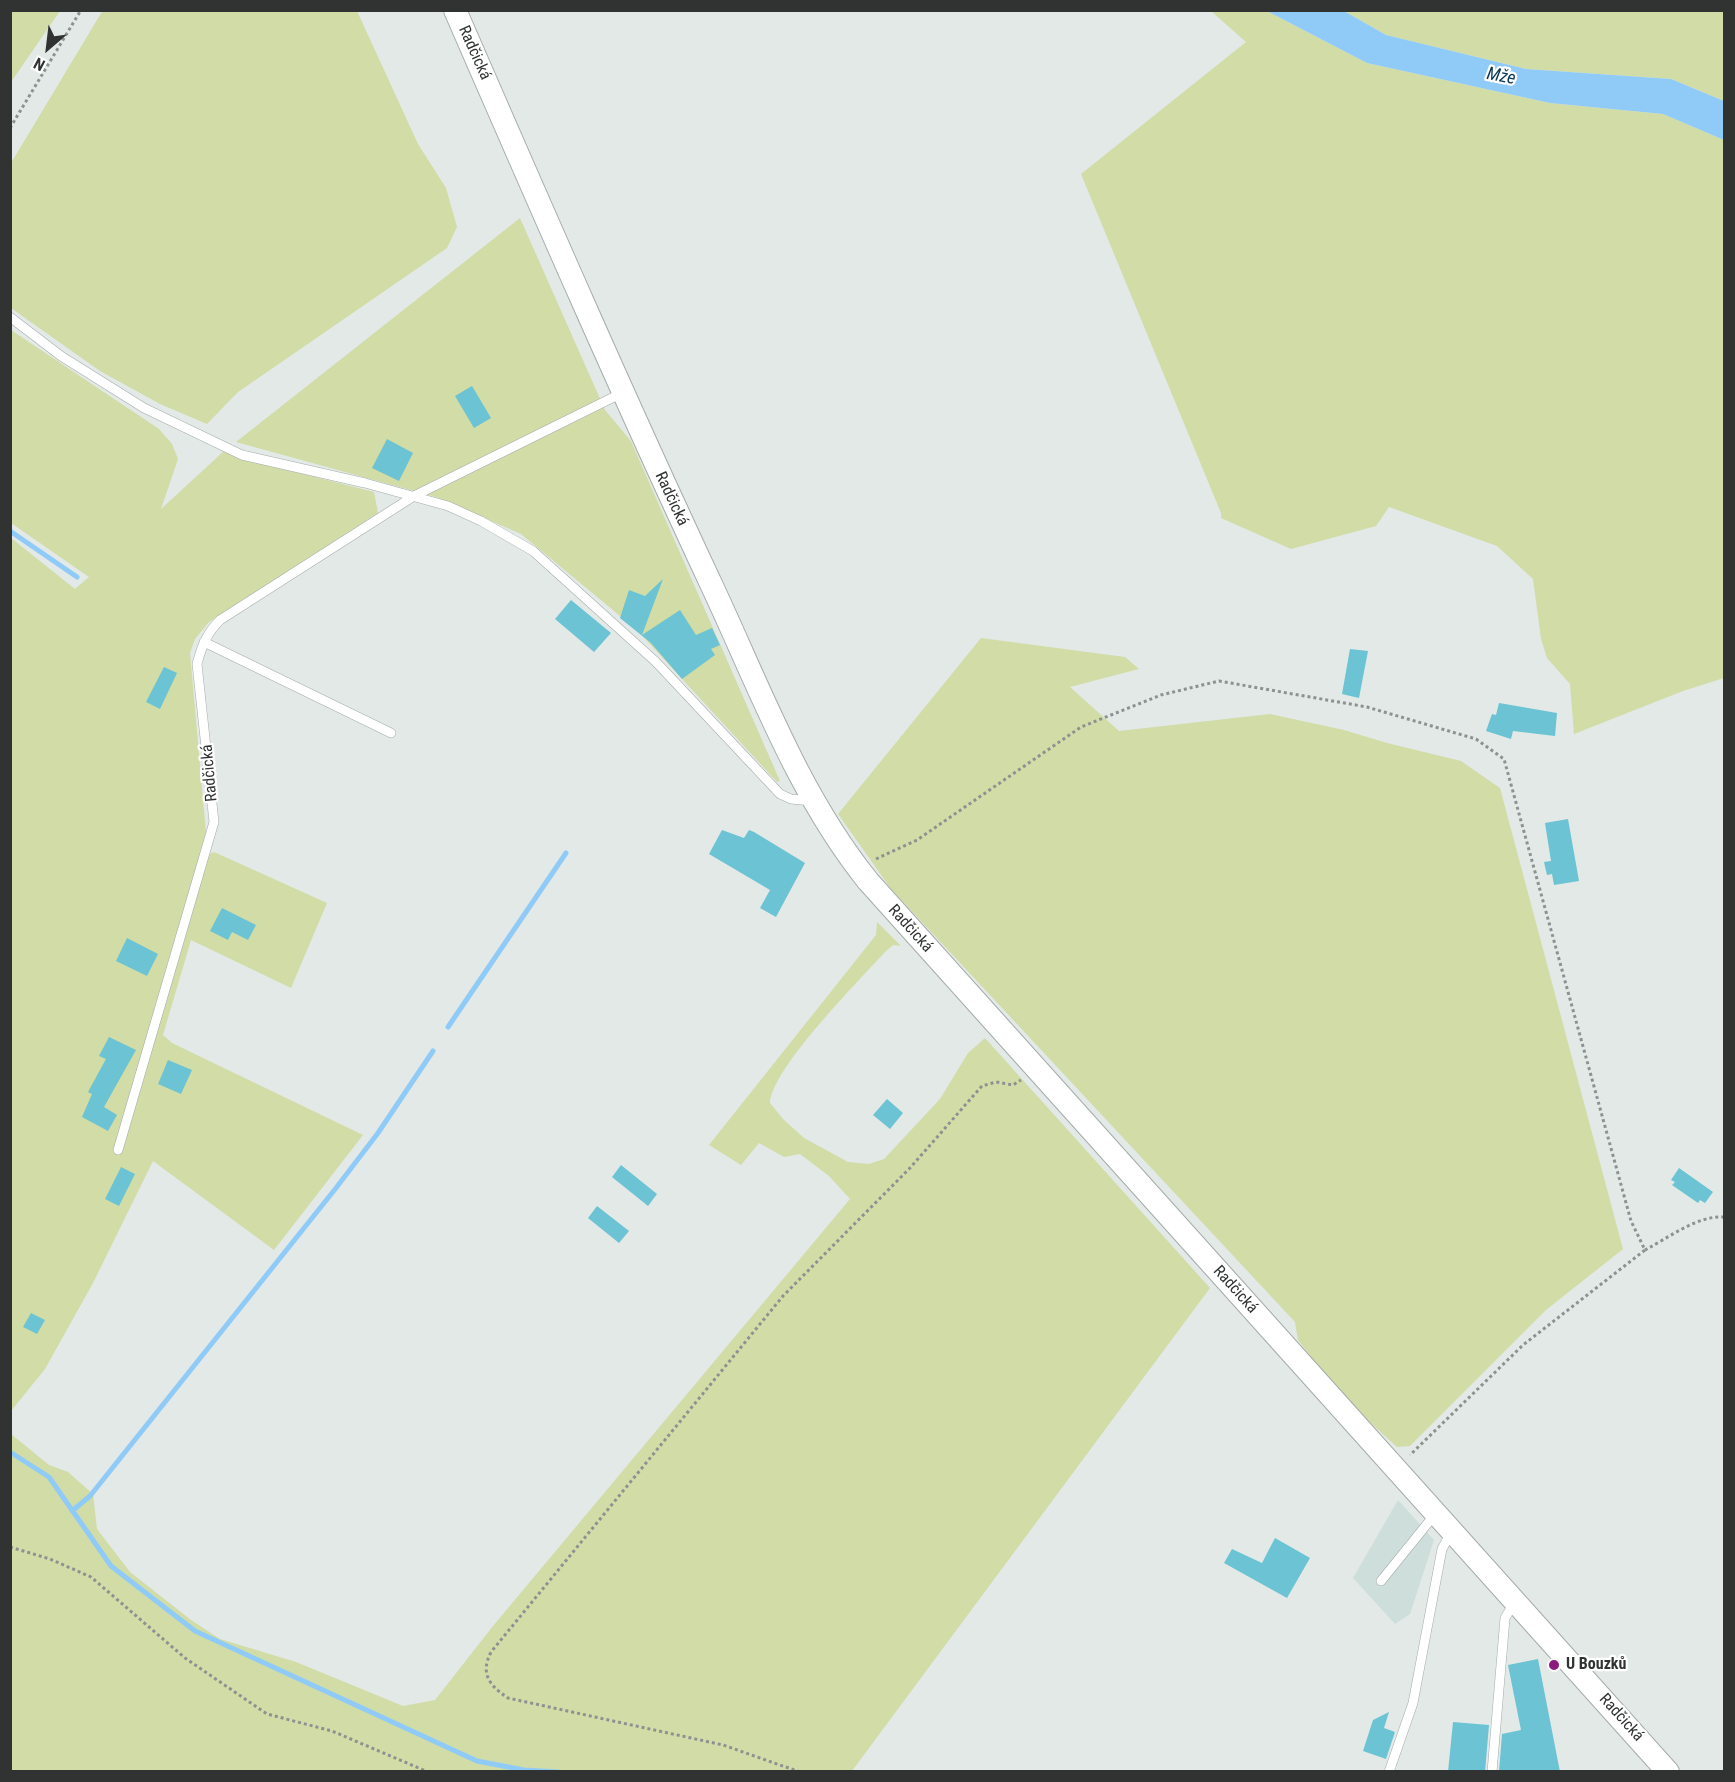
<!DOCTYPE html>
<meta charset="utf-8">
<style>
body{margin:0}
#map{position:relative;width:1735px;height:1782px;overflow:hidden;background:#e2e9e7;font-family:"Roboto Condensed",sans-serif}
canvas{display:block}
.frame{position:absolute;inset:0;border:12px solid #303332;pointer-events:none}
.north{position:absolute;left:18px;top:18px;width:60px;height:60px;-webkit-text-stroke:4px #fff;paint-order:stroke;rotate:208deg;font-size:16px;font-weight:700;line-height:24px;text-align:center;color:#303332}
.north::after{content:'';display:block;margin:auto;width:21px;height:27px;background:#303332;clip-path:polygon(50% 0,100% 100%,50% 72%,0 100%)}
</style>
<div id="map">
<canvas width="1735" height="1782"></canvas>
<div class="frame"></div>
<div class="north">N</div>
</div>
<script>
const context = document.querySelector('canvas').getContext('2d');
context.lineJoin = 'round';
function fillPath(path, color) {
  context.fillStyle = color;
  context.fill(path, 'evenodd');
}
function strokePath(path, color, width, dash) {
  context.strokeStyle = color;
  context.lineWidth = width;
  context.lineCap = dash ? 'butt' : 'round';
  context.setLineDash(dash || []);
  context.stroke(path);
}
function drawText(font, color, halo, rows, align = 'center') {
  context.font = font + ' "Roboto Condensed",sans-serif';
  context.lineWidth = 4.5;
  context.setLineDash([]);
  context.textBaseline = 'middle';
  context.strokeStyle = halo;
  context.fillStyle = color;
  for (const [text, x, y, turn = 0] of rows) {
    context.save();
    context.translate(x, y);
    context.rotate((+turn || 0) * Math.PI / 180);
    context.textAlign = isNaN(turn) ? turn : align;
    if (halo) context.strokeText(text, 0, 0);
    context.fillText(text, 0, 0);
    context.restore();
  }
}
fillPath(new Path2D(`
 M 1398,1500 L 1434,1540 L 1410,1614 L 1395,1624 L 1353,1578 Z`), '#cededa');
fillPath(new Path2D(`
 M 11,10 L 60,11 L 11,82 L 10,11 Z
 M 103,10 L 357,11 L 418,144 L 446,188 L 457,227 L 447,248 L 238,392 L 207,424 L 160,404 L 100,371 L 11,308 L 11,163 Z
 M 1211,11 L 1267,11 L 1367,63 L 1550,103 L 1663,114 L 1724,140 L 1724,678 L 1683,691 L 1574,734 L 1570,684 L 1547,658 L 1541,639 L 1533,579 L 1497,546 L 1389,507 L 1376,526 L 1291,549 L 1221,518 L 1221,513 L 1081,174 L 1246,42 Z
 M 1344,11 L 1724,11 L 1724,101 L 1671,79 L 1526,69 L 1386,35 Z
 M 520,218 L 605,410 L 631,441 L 780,781 L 777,782 L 637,630 L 521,534 L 436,497 L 236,442 Z
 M 11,330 L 159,429 L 172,444 L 178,459 L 161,509 L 224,451 L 248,460 L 374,492 L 378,513 L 209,622 L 195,639 L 190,653 L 206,833 L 199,860 L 214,852 L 327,903 L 291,988 L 191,940 L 163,1035 L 172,1043 L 363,1135 L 274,1250 L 153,1161 L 93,1283 L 45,1369 L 11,1411 L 11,538 L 75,589 L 89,577 L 11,523 Z
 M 981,638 L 1125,657 L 1139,669 L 1070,687 L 1119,731 L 1270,714 L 1344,730 L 1387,743 L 1461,761 L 1500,788 L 1623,1249 L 1546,1310 L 1410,1446 L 1397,1447 L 1352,1406 L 1323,1373 L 1298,1340 L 1295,1322 L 891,889 L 838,814 Z
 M 877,922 L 901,946 L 893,945 L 884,953 C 858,982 772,1068 770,1103 L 783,1119 L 804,1138 L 848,1162 L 869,1164 L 884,1159 L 940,1099 L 968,1053 L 985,1038 L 1210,1288 L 852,1771 L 11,1771 L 11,1434 L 49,1465 L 68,1472 L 93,1494 L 97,1529 L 130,1572 L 191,1620 L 220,1639 L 296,1662 L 403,1706 L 435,1700 L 493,1626 L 850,1199 L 829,1176 L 800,1154 L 784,1157 L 759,1143 L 741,1165 L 709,1145 L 876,935 Z`), '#d1dca7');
fillPath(new Path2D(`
 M 1267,11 L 1344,11 L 1386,35 L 1526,69 L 1671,79 L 1724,101 L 1724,140 L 1663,114 L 1550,103 L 1367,63 Z`), '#90cbf8');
strokePath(new Path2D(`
 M 10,531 L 77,577
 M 448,1027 L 566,853
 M 10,1452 L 49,1477 L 111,1566 L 195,1631 L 477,1761 L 524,1770 L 558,1772
 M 72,1511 L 90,1496 L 336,1188 L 378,1133 L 433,1051`), '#90cbf8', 5);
fillPath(new Path2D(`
 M 472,386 L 491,418 L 474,428 L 455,396 Z
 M 387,439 L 413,453 L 399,481 L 372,468 Z
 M 663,579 L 642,635 L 680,610 L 696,635 L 712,628 L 720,645 L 711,649 L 715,655 L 682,679 L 651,643 L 620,618 L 629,590 L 645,596 Z
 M 571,600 L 611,633 L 594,652 L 555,619 Z
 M 1350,649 L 1368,651 L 1359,698 L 1342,694 Z
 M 164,667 L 177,673 L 160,709 L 146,702 Z
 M 1499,703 L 1557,713 L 1555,736 L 1513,731 L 1511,739 L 1486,731 L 1492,714 L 1496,715 Z
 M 1568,819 L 1579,881 L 1554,885 L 1552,874 L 1547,875 L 1544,862 L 1551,861 L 1545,823 Z
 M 722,830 L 744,838 L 749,830 L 754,832 L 805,863 L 776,917 L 760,908 L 770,890 L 709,854 Z
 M 222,908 L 256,925 L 248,940 L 232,932 L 228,940 L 210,931 Z
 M 127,938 L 158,954 L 147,976 L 116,961 Z
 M 109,1037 L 136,1050 L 104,1107 L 117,1115 L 108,1131 L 82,1117 L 92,1094 L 88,1092 L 106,1059 L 99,1056 Z
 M 168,1060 L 192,1070 L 181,1094 L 158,1084 Z
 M 887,1099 L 903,1113 L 890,1129 L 873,1115 Z
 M 621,1165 L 657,1194 L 648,1206 L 612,1177 Z
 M 121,1167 L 135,1174 L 119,1206 L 105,1199 Z
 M 1679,1168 L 1713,1192 L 1705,1203 L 1700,1200 L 1698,1203 L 1672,1185 L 1675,1182 L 1671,1180 Z
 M 597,1206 L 629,1231 L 619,1243 L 588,1218 Z
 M 31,1313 L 45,1320 L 37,1334 L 23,1327 Z
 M 1275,1538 L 1310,1558 L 1287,1598 L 1224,1563 L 1232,1549 L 1262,1563 Z
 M 1538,1659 L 1560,1772 L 1499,1772 L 1502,1734 L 1521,1730 L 1508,1665 Z
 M 1389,1712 L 1384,1728 L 1395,1732 L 1386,1759 L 1363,1751 L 1373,1720 Z
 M 1453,1722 L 1489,1725 L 1485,1772 L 1448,1772 Z`), '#6bc3d3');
const service = new Path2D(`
 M 10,317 L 61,356 L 144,408 L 242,455 L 365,483 L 448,506 L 481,521 L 533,551 L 656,662 L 780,794 L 791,799 L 813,801
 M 204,642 L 391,733
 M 118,1150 L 214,822 L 197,664 C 202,645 207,633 220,620 L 414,496 L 622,393
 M 1381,1581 L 1436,1513
 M 1389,1772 L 1413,1703 L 1442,1549 L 1452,1531
 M 1492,1772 L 1505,1618 L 1514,1603`);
const tertiary = new Path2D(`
 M 455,10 C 539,203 623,396 712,586 C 759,686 798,794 868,881 L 1668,1772`);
strokePath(service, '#a5acaa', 10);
strokePath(tertiary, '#a5acaa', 24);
strokePath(new Path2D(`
 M 10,128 L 81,10
 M 876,859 L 917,840 L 1081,727 L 1161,695 L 1219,681 L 1367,707 L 1476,739 L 1504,759 L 1631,1221 L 1645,1250 L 1523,1345 L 1410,1455
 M 1645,1250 C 1668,1238 1698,1215 1724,1217
 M 10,1547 L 50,1559 L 91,1577 L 185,1658 L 267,1714 L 332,1731 L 428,1772
 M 800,1772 L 723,1745 L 508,1698 C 489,1685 480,1674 491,1652 L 783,1296 L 909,1169 L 982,1086 L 996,1082 L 1013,1085 L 1021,1080`), '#8d9291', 3, [3, 3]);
strokePath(service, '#fff', 9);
strokePath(tertiary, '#fff', 22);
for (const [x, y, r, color] of [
 [1554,1665,6,"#8c1b7d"]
]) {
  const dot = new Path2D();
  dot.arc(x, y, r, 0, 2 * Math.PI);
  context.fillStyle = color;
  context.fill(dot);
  strokePath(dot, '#fff', 2);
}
drawText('16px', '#303332', '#fff', [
 ["Radčická",474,53,66],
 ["Radčická",671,499,65],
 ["Radčická",210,773,-95],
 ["Radčická",910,929,48],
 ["Radčická",1235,1290,48],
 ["Radčická",1621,1718,48]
]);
drawText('bold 16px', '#303332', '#fff', [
 ["U Bouzků",1566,1665]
], 'left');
drawText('italic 18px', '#053653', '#fff', [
 ["Mže",1501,77,11]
]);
</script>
